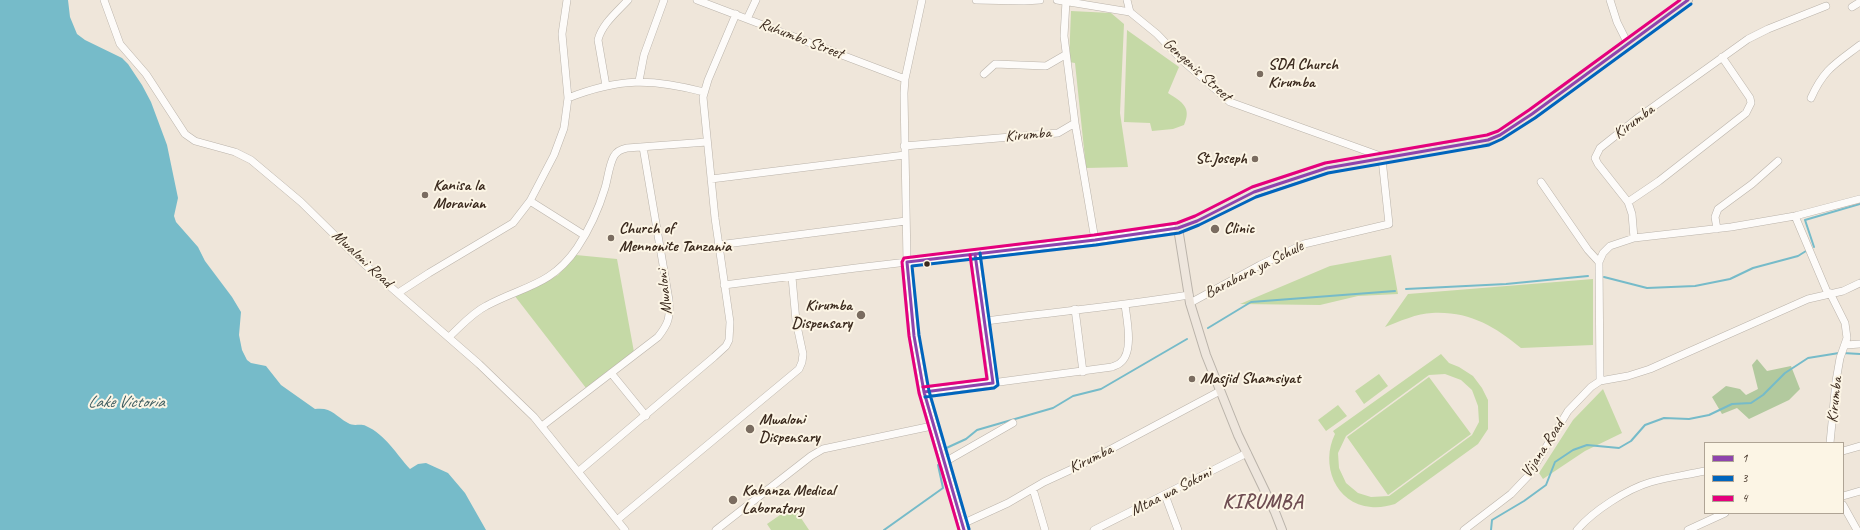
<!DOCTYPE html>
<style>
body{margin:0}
#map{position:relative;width:1860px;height:530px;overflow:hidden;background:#efe6da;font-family:Caveat,sans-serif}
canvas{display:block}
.legend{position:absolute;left:1704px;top:442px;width:140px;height:72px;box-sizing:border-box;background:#fcf5e5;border:1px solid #afa495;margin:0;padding:5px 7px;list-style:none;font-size:12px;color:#3b2a1e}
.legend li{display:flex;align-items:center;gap:8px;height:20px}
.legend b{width:20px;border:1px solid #afa495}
</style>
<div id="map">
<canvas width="1860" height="530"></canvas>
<ul class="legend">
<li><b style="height:5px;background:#8e44ad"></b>1</li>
<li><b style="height:5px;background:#0065bd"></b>3</li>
<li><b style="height:5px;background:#e5007d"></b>4</li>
</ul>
</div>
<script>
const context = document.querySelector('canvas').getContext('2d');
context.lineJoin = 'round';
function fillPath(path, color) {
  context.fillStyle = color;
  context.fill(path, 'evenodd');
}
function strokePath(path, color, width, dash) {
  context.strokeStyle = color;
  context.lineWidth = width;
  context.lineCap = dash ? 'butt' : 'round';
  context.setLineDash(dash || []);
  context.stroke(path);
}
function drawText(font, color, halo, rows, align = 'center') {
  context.font = font + ' Caveat,sans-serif';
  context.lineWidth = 4;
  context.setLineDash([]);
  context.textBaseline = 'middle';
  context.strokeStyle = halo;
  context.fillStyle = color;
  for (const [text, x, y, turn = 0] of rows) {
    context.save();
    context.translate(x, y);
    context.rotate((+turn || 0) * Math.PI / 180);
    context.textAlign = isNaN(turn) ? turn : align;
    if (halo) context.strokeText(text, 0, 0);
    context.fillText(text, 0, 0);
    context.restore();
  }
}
fillPath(new Path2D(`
 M 1071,11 L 1111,13 L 1124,24 L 1120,113 L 1128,167 L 1086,168 L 1075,63 L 1069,62 Z
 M 1127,30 L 1179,67 L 1168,93 C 1182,102 1192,107 1184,125 L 1173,129 L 1152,131 L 1150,123 L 1124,122 Z
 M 576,255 L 617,259 L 634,352 L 586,388 L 514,295 L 535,288 L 558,275 Z
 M 1391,255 L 1398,294 L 1358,296 L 1320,305 L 1240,304 L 1330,266 Z
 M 1593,279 L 1593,345 L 1521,348 C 1494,326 1469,311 1432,313 C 1418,313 1398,322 1385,327 L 1408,294 Z
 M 1441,354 L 1449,363 L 1459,367 L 1473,376 L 1482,388 L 1488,400 L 1488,429 L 1478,444 L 1395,504 C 1387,506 1380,508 1371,507 C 1335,504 1320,464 1335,434 L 1333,431 ZM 1445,374 L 1461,380 L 1472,390 L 1478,406 L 1479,422 L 1472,435 L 1389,496 L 1371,497 L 1358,493 L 1346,483 L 1339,468 L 1338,453 L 1346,436 L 1429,375 Z
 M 1379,374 L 1388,386 L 1364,404 L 1355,391 Z
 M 1429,377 L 1471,434 L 1388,495 L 1347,437 Z
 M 1603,389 L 1622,433 L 1585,451 L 1543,479 L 1539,473 L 1573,420 Z
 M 1338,405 L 1347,416 L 1326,431 L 1318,420 Z
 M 793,506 L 809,530 L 771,530 L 767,524 Z`), '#c5d9a6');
fillPath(new Path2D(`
 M 1757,359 L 1767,371 L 1791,366 L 1800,389 L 1789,400 L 1749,419 L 1737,408 L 1722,414 L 1712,397 L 1726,386 L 1740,389 L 1746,395 L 1758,389 L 1752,365 Z`), '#b2c99e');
fillPath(new Path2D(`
 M 0,0 L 68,0 L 70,17 L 77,34 L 85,40 L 122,58 L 128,64 L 142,85 L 151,102 L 167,145 L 178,198 L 174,216 L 176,222 L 198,247 L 205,261 L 232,297 L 241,312 L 239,335 L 242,350 L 247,360 L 251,363 L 266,366 L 281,385 L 315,409 C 332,407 334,415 348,423 C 354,427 360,423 366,426 C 385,434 397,455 410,469 L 418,464 L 426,463 L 448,473 L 465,493 L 486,530 L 0,530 Z`), '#76bbc9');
strokePath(new Path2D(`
 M 1814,247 L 1805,220 L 1860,204
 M 1604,277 L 1647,288 L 1695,286 L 1730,279 L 1753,268 L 1798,256 L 1806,251
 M 1406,289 L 1506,284 L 1588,276
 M 1208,328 L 1251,302 L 1395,291
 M 1843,353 L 1860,354
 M 942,450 L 966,439 L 977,430 L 1053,408 L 1073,396 L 1101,389 L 1187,339
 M 884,530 L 943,488 L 938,465
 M 1491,530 L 1492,520 L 1524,501 L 1546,485 L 1555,462 L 1573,450 L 1587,445 L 1619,448 L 1631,441 L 1645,425 L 1664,418 L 1689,419 L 1709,415 L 1732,404 L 1751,403 L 1763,395 L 1785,373 L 1808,358 L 1839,353`), '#76bbc9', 2);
const minor = new Path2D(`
 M 104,0 L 120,44 L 146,74 L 185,134 L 195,141 L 235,152 L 251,160 L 301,202 L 362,262 L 479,364 L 534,417 L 625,530
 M 697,0 L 905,79
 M 922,0 L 905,79 L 904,93 L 907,262 L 914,336 L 924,392 L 964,530
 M 976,0 L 1024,1 L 1040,0
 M 1057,0 L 1130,12 L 1157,34 L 1183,61 L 1230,102 L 1386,158
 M 1127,0 L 1130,12
 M 1610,0 L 1617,22 L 1628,44
 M 1852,7 L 1860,2
 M 747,19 L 756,0
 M 984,74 L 995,64 L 1046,66 L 1065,55
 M 639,81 L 644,55 L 664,0
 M 606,86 L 598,40 C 602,24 617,12 628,0
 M 568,98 C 619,78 651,78 704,92
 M 1811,98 C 1824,69 1835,64 1860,45
 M 1075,123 L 1095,240
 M 904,146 L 1058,133 L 1075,123 L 1064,36 L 1066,1
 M 711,179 L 905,155
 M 1541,182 L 1588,250 L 1599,262
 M 530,201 L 584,235
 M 1628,202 L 1659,181 L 1746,113 L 1751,103 L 1750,98 L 1722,57
 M 1795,216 L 1828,294
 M 1717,229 L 1715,217 L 1718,209 L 1752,184 L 1778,161
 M 1634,238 L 1632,214 L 1628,202 L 1598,164 L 1595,158 L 1600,148 L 1639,117 L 1748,39 L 1768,29 L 1826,6
 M 718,245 L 906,221
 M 975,254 L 993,383
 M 724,285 L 856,268 L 1095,240 L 1178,228
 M 398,293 L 429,273 L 513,223 L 530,201 L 554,155 L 564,128 L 568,98 L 562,34 L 567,0
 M 1830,293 L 1845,323 L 1847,338 L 1840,358 L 1836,381 L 1830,443
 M 1190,303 L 1260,265 L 1304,244 L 1389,224 L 1382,159
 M 1075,309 L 1083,372
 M 985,321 C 1053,312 1121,306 1189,295
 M 449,337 C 461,326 472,313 486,306 C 523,286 551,286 577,248 C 589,230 599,208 605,188 C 608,178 609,165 614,156 C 617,151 622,149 627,148 L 707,142
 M 1846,345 L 1860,344
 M 611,373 L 646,416
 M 1600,381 L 1599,262 L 1603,253 L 1610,246 L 1634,238 L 1731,227 L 1795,216 L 1860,199
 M 924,392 L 1112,367 C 1114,366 1118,365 1120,363 C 1134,353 1127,320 1125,305
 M 542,426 L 658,337 C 669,323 670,318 669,300 L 643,147
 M 1843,451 L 1860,446
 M 943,463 L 1013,423
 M 579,471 L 714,357 L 726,346 L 729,340 L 730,322 L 715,218 L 703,97 L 708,80 L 736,14
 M 1033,489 L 1045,530
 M 1165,495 L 1178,530
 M 1843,496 L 1860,491
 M 1843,505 L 1857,530
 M 617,520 L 799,369 L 802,362 L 803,354 L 796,321 L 792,277
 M 962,524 L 1008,503 L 1044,482 L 1081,465 L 1220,391
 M 716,530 L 811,456 L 823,449 L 932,426
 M 1094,530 L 1247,453
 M 1464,530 L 1511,494 L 1529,475 L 1568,411 L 1591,387 L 1600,381 L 1628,376 L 1650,369 L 1808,299 L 1843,291 L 1860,283
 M 1577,530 C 1593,511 1627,489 1651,482 C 1668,477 1687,475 1705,471
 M 1688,530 L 1725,513`);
const major = new Path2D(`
 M 1282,530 L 1275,512 L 1238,435 L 1206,355 L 1190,303 L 1178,228 L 1197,221 L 1254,192 L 1327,168 L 1474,143 L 1500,135 L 1565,91 L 1688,0`);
strokePath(minor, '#bab3aa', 8);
strokePath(major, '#bab3aa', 10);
strokePath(minor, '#fdfbf9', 7);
strokePath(major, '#eee6dd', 8);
strokePath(new Path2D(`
 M 924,392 L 993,383 L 975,254
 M 964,530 L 924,392 L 914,336 L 907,262 L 1095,240 L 1178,228 L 1197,221 L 1254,192 L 1327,168 L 1488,140 L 1500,135 L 1532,114 L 1688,0`), '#8e44ad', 3);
strokePath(new Path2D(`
 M 925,397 L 994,388 L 998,385 L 980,253
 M 969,529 L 929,391 L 919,335 L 912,266 L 1096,245 L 1179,233 L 1199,225 L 1256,197 L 1328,173 L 1489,145 L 1502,139 L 1535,118 L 1691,4`), '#0065bd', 3);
strokePath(new Path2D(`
 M 923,387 L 987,379 L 970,255
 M 959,530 L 919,393 L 909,336 L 902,262 L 904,258 L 1094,235 L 1177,223 L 1195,216 L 1252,187 L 1325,163 L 1487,135 L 1498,131 L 1529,110 L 1680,0`), '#e5007d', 3);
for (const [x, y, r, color] of [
 [1260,74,4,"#7a6c60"],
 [1255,159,4,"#7a6c60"],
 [425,195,4,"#7a6c60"],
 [1215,229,5,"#7a6c60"],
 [611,238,4,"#7a6c60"],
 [927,264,3.5,"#3b2a1e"],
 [861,315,5,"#7a6c60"],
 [1192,379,4,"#7a6c60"],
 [750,429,5,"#7a6c60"],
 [733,500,5,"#7a6c60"]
]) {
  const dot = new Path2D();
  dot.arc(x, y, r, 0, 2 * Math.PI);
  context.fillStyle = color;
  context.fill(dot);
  strokePath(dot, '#fcf5e5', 1.5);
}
drawText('16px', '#3b2a1e', '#fcf5e5', [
 ["Ruhumbo Street",801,39,21],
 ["Gengenis Street",1197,70,42],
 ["Kirumba",1634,122,-37],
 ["Kirumba",1028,135,-5],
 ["Mwaloni Road",362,259,43],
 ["Barabara ya Schule",1254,270,-27],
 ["Mwaloni",665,292,-96],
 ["Kirumba",1835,400,-84],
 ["Vijana Road",1543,449,-57],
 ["Kirumba",1091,459,-26],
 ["Mtaa wa Sokoni",1171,492,-27]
]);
drawText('bold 16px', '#3b2a1e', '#fcf5e5', [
 ["SDA Church",1268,65],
 ["Kirumba",1268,83],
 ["St.Joseph",1247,159,"right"],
 ["Kanisa la",433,186],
 ["Moravian",433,204],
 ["Church of",619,229],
 ["Mennonite Tanzania",619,247],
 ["Clinic",1224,229],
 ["Kirumba",852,306,"right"],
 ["Dispensary",852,324,"right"],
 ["Masjid Shamsiyat",1200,379],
 ["Mwaloni",759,420],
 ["Dispensary",759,438],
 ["Kabanza Medical",742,491],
 ["Laboratory",742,509]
], 'left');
drawText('italic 17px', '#3e5d60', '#fcf5e5', [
 ["Lake Victoria",126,403]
]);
context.letterSpacing = '1px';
drawText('bold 20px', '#6f4d52', '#fcf5e5', [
 ["KIRUMBA",1263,503]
]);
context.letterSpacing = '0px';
</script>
